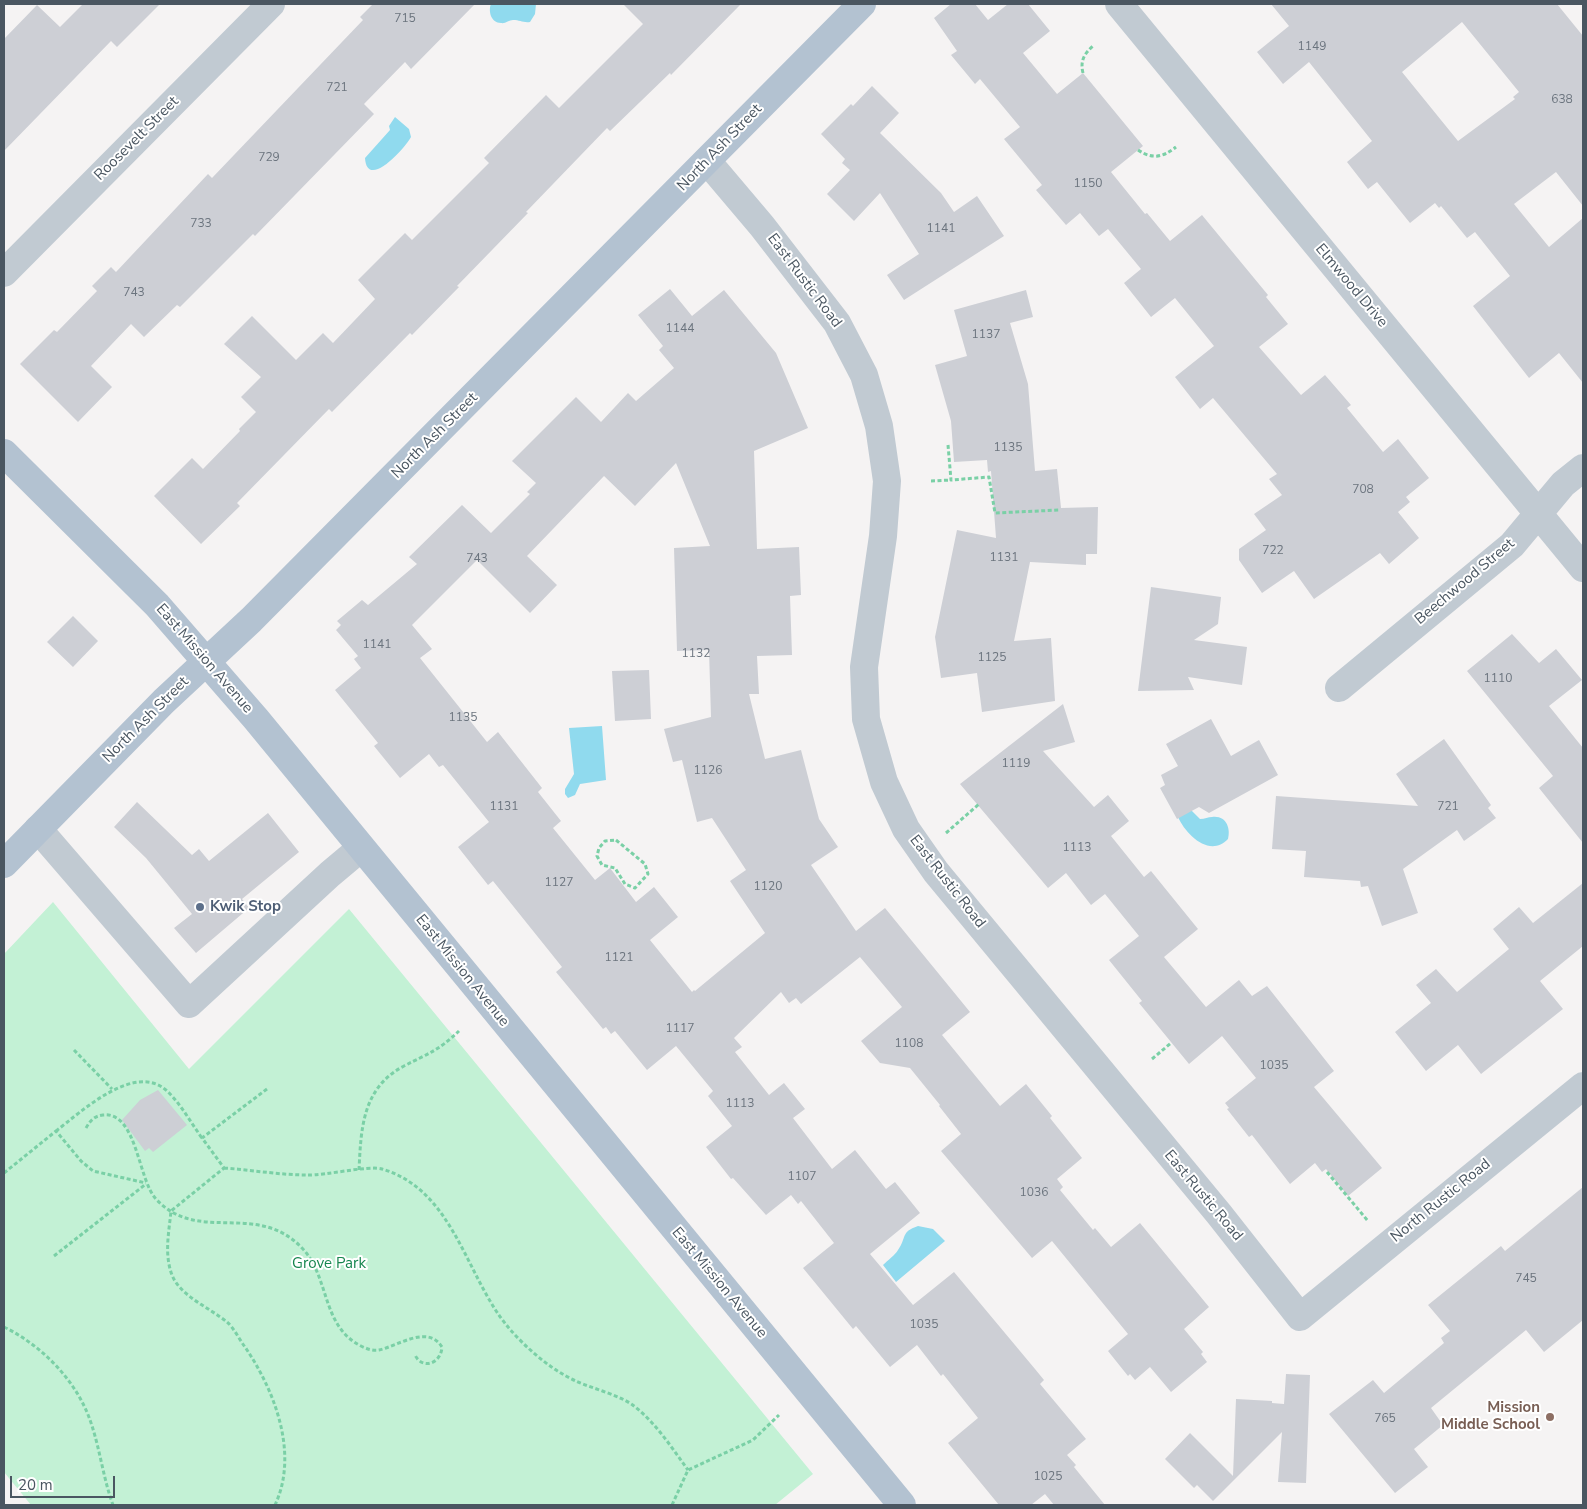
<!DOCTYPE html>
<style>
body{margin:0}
#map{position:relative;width:1587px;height:1509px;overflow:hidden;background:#f5f3f3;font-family:"Nunito Sans",sans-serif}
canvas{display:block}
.frame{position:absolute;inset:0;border:5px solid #4a5661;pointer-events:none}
.scale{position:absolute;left:10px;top:1476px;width:105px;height:22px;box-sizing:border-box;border:2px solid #4a5661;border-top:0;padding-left:6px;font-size:15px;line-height:18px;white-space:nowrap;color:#4a5661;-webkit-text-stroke:4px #fff;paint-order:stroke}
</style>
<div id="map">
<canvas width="1587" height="1509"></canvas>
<div class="frame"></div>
<div class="scale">20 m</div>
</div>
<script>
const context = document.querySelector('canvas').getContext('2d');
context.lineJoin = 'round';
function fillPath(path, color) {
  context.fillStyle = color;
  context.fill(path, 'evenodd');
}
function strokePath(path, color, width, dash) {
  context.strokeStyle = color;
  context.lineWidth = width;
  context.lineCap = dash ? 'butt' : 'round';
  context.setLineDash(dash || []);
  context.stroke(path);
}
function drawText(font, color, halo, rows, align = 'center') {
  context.font = font + ' "Nunito Sans",sans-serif';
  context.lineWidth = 4;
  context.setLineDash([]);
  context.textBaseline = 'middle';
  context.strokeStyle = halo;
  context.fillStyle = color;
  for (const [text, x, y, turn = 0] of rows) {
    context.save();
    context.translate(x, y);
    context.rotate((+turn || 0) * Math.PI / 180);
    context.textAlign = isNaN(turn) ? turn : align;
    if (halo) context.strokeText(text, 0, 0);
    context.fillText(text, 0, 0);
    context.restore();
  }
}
fillPath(new Path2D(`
 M 53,902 L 189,1069 L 349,909 L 813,1474 L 775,1505 L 31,1505 L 4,1472 L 4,954 Z`), '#c3f1d5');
fillPath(new Path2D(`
 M 491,4 L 536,4 L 535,14 L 530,22 C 523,23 520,20 513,20 C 509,20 505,24 501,23 C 491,23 488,11 491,4 Z
 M 395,117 L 409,129 L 411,137 C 406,147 367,191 365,158 L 390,130 L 389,126 Z
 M 602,726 L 606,780 L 580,784 L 575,795 L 568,798 L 565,794 L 565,789 L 574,774 L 569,728 Z
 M 1191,810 L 1200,819 C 1205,819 1208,817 1212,817 C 1226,815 1231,828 1228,839 C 1210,858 1186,835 1178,817 Z
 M 918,1226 L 933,1229 L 945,1241 L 896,1282 L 883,1265 C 888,1260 895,1255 898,1250 C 907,1238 900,1232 918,1226 Z`), '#90daee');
fillPath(new Path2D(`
 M 83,4 L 160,4 L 117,47 L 111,41 L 4,151 L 4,39 L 37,5 L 60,27 Z
 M 373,4 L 475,4 L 411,69 L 405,62 L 364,104 L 374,114 L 255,236 L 253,234 L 180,307 L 177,305 L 144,337 L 131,324 L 91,366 L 112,387 L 78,422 L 20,364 L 54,330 L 57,332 L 97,291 L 92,286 L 111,267 L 116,272 L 208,174 L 212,178 L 363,20 L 360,17 Z
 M 623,4 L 741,4 L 671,75 L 670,73 L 610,131 L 607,128 L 526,212 L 528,213 L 457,286 L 459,287 L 412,335 L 410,333 L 332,412 L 329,409 L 237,503 L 240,506 L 201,544 L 154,496 L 192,458 L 203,469 L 240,431 L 239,429 L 256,412 L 241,397 L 261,377 L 224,344 L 252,316 L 296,360 L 323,333 L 333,343 L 375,299 L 358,280 L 405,233 L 412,240 L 489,163 L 484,158 L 546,95 L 559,108 L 643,24 Z
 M 951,4 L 975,4 L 988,20 L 1008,4 L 1028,4 L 1050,31 L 1023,53 L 1057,94 L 1083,73 L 1143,146 L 1111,172 L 1145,214 L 1147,213 L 1170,241 L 1202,215 L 1268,295 L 1266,297 L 1288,324 L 1259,347 L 1301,395 L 1325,375 L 1351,405 L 1347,408 L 1383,452 L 1398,439 L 1429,478 L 1406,497 L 1410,502 L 1398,512 L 1419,538 L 1389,564 L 1380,553 L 1314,599 L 1294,571 L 1262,593 L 1239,560 L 1239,549 L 1266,530 L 1254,514 L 1282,495 L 1269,479 L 1277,474 L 1213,398 L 1200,409 L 1175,377 L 1214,346 L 1175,298 L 1151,317 L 1124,283 L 1141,269 L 1108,229 L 1099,236 L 1080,213 L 1066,225 L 1036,190 L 1042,185 L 1004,139 L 1020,127 L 980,79 L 975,84 L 951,55 L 957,51 L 934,18 Z
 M 1271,4 L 1557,4 L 1583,36 L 1583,206 L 1556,172 L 1514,204 L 1549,247 L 1583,218 L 1583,383 L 1559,353 L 1529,378 L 1473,306 L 1510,276 L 1475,232 L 1467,238 L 1441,206 L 1439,208 L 1435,203 L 1410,223 L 1377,182 L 1368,189 L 1347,162 L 1372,141 L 1309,62 L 1283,84 L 1257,52 L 1289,26 ZM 1462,22 L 1519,92 L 1513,97 L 1515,99 L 1458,141 L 1402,72 Z
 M 872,86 L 899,113 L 880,133 L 941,193 L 954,212 L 977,196 L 1004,236 L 904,300 L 887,275 L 919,254 L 880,193 L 854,221 L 827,194 L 850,170 L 842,163 L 845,159 L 821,134 L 851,104 L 853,106 Z
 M 670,289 L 692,316 L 724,290 L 776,353 L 808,428 L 754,451 L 757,549 L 799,547 L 801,595 L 790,596 L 792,655 L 757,656 L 759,694 L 749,694 L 765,759 L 801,750 L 819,819 L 838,847 L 811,865 L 856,931 L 885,908 L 970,1012 L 942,1035 L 1000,1106 L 1026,1084 L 1052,1116 L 1050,1118 L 1082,1158 L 1057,1179 L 1063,1187 L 1060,1190 L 1093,1230 L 1095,1228 L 1111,1247 L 1140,1223 L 1209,1307 L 1184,1329 L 1203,1352 L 1201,1354 L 1207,1362 L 1171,1392 L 1150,1367 L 1135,1380 L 1130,1374 L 1128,1376 L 1108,1351 L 1128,1334 L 1052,1241 L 1032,1258 L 941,1151 L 961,1134 L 939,1106 L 940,1105 L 910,1068 L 880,1063 L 861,1041 L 902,1007 L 860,957 L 801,1004 L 796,998 L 789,1003 L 781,992 L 734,1038 L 742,1047 L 735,1052 L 769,1095 L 784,1083 L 805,1109 L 793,1118 L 832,1169 L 855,1150 L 886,1189 L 895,1182 L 920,1213 L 870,1254 L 913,1305 L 954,1272 L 1035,1369 L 1044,1380 L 1040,1384 L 1086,1439 L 1067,1455 L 1076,1465 L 1074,1467 L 1105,1505 L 1054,1505 L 1045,1494 L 1031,1505 L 999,1505 L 948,1443 L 978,1418 L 943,1374 L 941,1376 L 917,1345 L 890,1367 L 856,1326 L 853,1329 L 803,1268 L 834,1243 L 801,1201 L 798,1204 L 791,1195 L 766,1215 L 733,1178 L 731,1179 L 706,1147 L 732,1126 L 708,1096 L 713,1091 L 676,1046 L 647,1070 L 615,1031 L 611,1034 L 606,1027 L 603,1029 L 556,972 L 562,967 L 493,881 L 488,885 L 458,847 L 489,822 L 443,765 L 439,767 L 429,754 L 400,778 L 374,746 L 378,743 L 335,690 L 361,668 L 354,659 L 358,656 L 336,630 L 341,625 L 337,621 L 362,600 L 368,605 L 417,564 L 409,557 L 462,505 L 491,533 L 530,494 L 527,492 L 536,483 L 512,461 L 576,397 L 601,422 L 628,393 L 636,401 L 674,368 L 659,350 L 663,346 L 638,315 ZM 676,463 L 710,546 L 674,548 L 677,651 L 709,650 L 711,717 L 664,729 L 673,762 L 682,760 L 697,822 L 712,818 L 746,870 L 730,881 L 765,933 L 695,991 L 694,990 L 692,992 L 650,940 L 678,917 L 654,887 L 636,902 L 610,868 L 595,880 L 553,828 L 561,821 L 538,792 L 542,788 L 498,732 L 487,742 L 420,658 L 432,649 L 412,625 L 477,560 L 530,613 L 557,585 L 527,556 L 604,476 L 635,506 Z
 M 1026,290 L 1033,317 L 1010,323 L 1028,384 L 1035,471 L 1057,469 L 1061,508 L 1098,507 L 1097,554 L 1086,554 L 1086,565 L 1030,562 L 1014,641 L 1051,638 L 1055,701 L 982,712 L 977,673 L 941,678 L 935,637 L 957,530 L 996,538 L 991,471 L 988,472 L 987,460 L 954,462 L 951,421 L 935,365 L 967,356 L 954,310 Z
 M 1151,587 L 1221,597 L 1218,624 L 1194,640 L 1247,647 L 1242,685 L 1188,677 L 1194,690 L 1138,691 Z
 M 73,616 L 98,641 L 73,667 L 47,642 Z
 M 1512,634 L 1539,663 L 1556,649 L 1582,680 L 1549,706 L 1583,748 L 1583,843 L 1539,788 L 1553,776 L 1467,671 Z
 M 649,670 L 651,719 L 615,721 L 612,671 Z
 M 1063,704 L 1075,742 L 1043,751 L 1094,807 L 1108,795 L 1129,821 L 1111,836 L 1144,877 L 1151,871 L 1198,929 L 1164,957 L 1206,1007 L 1239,980 L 1252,996 L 1267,986 L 1334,1071 L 1314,1087 L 1382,1168 L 1348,1196 L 1326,1169 L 1322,1172 L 1315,1163 L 1290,1184 L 1252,1135 L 1249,1137 L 1227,1109 L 1229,1108 L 1225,1103 L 1256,1078 L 1222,1036 L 1189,1064 L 1139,1003 L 1142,1001 L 1109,960 L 1139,936 L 1105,894 L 1091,905 L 1066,873 L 1048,888 L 960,784 Z
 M 1211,719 L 1231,756 L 1259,740 L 1278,775 L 1209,813 L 1199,807 L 1177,819 L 1160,788 L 1165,785 L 1161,775 L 1178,766 L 1166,744 Z
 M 1444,739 L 1491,805 L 1488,808 L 1496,818 L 1464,841 L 1457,830 L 1403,869 L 1418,913 L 1382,926 L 1368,886 L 1361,887 L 1360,881 L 1304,877 L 1306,851 L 1272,849 L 1276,796 L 1418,806 L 1396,774 Z
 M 137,802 L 192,855 L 199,849 L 209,861 L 268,813 L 299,852 L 242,899 L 249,908 L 196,953 L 174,928 L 192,914 L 146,858 L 114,827 Z
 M 1583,883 L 1583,946 L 1540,981 L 1563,1009 L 1481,1074 L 1458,1045 L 1426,1071 L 1395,1032 L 1431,1003 L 1416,985 L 1436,969 L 1457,992 L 1509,949 L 1493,929 L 1519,907 L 1533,923 Z
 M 158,1090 L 187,1125 L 153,1152 L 149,1148 L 145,1151 L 122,1120 L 140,1100 Z
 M 1583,1187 L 1583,1320 L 1544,1352 L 1526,1330 L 1431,1408 L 1443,1425 L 1414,1449 L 1428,1467 L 1395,1493 L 1329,1414 L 1373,1380 L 1384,1393 L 1444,1343 L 1441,1338 L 1450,1331 L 1428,1305 L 1501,1246 L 1505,1251 Z
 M 1286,1374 L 1310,1375 L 1306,1483 L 1278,1482 L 1282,1432 L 1213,1501 L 1197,1485 L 1194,1488 L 1165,1459 L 1190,1433 L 1233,1476 L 1236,1399 L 1272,1401 L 1272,1403 L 1284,1404 Z`), '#cdcfd5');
strokePath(new Path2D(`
 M 1083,73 C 1080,61 1084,54 1093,46
 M 1138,150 C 1153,160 1163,157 1176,147
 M 948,445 L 951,480 L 989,477 L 995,513 L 1059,510
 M 931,481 L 951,480
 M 946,833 L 979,804
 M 616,840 L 645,864 L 648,874 L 635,888 L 625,884 L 615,868 L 602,865 L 597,856 L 599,848 L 605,841 Z
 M 74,1050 L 112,1089
 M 1152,1059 L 1171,1043
 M 267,1089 L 202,1138 L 224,1168 L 171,1211 C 169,1232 164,1254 172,1275 C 180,1296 210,1308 227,1322 C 234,1328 239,1339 245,1347 C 275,1391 299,1454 275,1505
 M 86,1128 C 90,1121 94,1116 103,1115 C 137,1111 138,1180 156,1199 C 198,1245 256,1200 302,1248 C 330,1277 321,1326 361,1346 C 367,1349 373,1351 379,1350 C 398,1346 428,1324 442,1347 C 441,1364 422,1370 415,1355
 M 56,1131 C 81,1112 135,1061 167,1091 C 181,1104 191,1123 202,1138
 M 224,1168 C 252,1170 280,1175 307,1175 C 324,1176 369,1165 382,1169 C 454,1190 466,1277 508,1327 C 526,1348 551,1370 576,1381 C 593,1389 620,1395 634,1406 C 656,1423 672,1448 688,1470
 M 359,1170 C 361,1129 362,1088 404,1066 C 429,1053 438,1051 459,1031
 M 1327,1172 L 1368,1221
 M 4,1173 L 56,1131 L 81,1161 L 93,1171 L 146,1183
 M 54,1256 L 146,1184
 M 4,1327 C 41,1345 76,1380 90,1420 C 100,1448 103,1478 113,1505
 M 672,1505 L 688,1470 L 753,1440 L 779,1415`), '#7ad0a6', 3, [4, 2.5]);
strokePath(new Path2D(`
 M 1119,4 L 1583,568
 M 707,161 L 762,226 L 837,323 L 864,375 L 879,426 L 887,481 L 883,536 L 864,667 L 866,719 L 884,782 L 906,829 L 936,872 L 1219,1214 L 1300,1317 L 1583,1086
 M 4,273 L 271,4
 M 1339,688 L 1512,545 L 1563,484 L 1583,468
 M 38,829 L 189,1004 L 330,874 L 361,848`), '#c1cad2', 28);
strokePath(new Path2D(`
 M 4,453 L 157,605 L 256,719 L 902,1505
 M 4,864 L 164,701 L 251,620 L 862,4`), '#b3c2d1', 28);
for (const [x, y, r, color] of [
 [200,907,5,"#5c6f8a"],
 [1550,1417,5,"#8d6e63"]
]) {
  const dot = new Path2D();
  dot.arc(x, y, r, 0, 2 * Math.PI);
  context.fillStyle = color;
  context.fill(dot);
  strokePath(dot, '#fff', 2);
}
drawText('12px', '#6b747e', null, [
 ["715",405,19],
 ["1149",1312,47],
 ["721",337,88],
 ["638",1562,100],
 ["729",269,158],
 ["1150",1088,184],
 ["733",201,224],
 ["1141",941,229],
 ["743",134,293],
 ["1144",680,329],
 ["1137",986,335],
 ["1135",1008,448],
 ["708",1363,490],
 ["722",1273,551],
 ["1131",1004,558],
 ["743",477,559],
 ["1141",377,645],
 ["1132",696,654],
 ["1125",992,658],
 ["1110",1498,679],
 ["1135",463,718],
 ["1119",1016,764],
 ["1126",708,771],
 ["1131",504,807],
 ["721",1448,807],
 ["1113",1077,848],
 ["1127",559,883],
 ["1120",768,887],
 ["1121",619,958],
 ["1117",680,1029],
 ["1108",909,1044],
 ["1035",1274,1066],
 ["1113",740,1104],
 ["1107",802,1177],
 ["1036",1034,1193],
 ["745",1526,1279],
 ["1035",924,1325],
 ["765",1385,1419],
 ["1025",1048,1477]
]);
drawText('15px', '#4a5661', '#fff', [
 ["Roosevelt Street",137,139,-45],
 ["North Ash Street",720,148,-46],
 ["East Rustic Road",804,281,53],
 ["Elmwood Drive",1351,286,50],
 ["North Ash Street",435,436,-45],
 ["Beechwood Street",1465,582,-40],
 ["East Mission Avenue",204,659,49],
 ["North Ash Street",146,720,-45],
 ["East Rustic Road",947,882,52],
 ["East Mission Avenue",462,971,51],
 ["East Rustic Road",1203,1196,50],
 ["North Rustic Road",1441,1201,-39],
 ["East Mission Avenue",719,1283,50]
]);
drawText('bold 15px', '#4e5e75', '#fff', [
 ["Kwik Stop",210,907]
], 'left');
drawText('15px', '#17864f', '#fff', [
 ["Grove Park",329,1264]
]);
drawText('bold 15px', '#785e54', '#fff', [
 ["Mission",1540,1408],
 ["Middle School",1540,1425]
], 'right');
</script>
